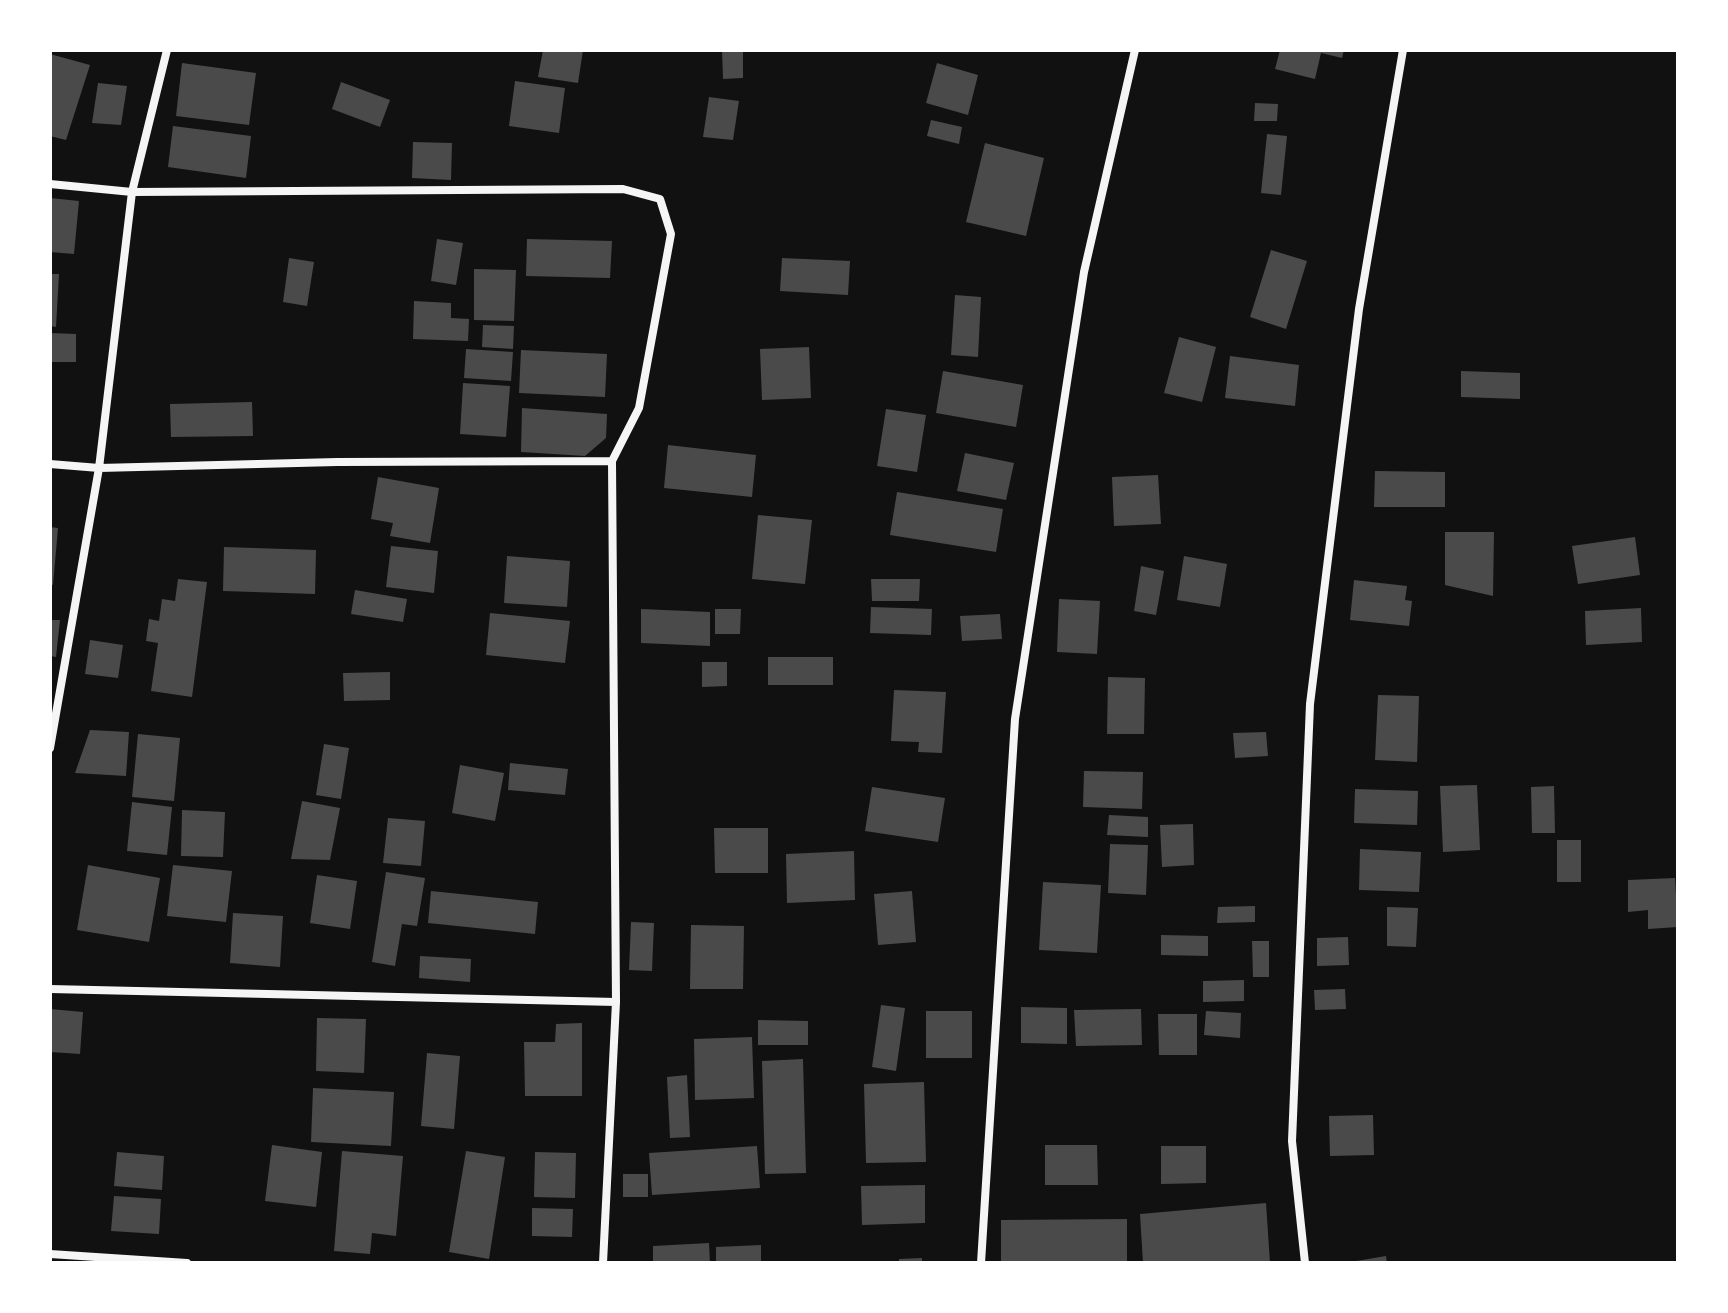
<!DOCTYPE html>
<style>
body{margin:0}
#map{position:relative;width:1728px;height:1313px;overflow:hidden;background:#111;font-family:Rubik,sans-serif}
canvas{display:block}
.frame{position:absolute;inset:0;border:52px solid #fff;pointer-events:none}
</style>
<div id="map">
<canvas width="1728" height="1313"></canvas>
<div class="frame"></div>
</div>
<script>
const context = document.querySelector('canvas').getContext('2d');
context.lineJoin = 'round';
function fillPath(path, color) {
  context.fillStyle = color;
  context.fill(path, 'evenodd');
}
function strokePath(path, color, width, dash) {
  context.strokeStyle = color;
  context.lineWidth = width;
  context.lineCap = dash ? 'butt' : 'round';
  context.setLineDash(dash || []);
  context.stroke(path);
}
fillPath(new Path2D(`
 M 543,50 L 583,50 L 578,83 L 538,77 Z
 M 722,50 L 743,50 L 743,78 L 723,79 Z
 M 1280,50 L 1344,50 L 1342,58 L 1321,53 L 1315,79 L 1275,69 Z
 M 50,54 L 90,65 L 66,140 L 50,136 Z
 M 182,63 L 256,73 L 249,125 L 176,116 Z
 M 937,63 L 978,75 L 968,115 L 926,103 Z
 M 515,81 L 565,88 L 559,133 L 509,126 Z
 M 341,82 L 390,100 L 380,127 L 332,109 Z
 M 98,83 L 127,86 L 121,125 L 92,123 Z
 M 709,97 L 739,101 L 733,140 L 703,137 Z
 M 1255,103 L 1278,104 L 1277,121 L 1254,121 Z
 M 931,120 L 962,127 L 959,144 L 927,136 Z
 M 173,126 L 251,136 L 246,178 L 168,167 Z
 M 1267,134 L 1287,136 L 1281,195 L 1261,193 Z
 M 413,142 L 452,143 L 451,180 L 412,178 Z
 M 985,143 L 1044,158 L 1026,236 L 966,222 Z
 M 50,198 L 79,201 L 74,254 L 50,252 Z
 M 437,239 L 463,243 L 456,285 L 431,281 Z
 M 527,239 L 612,241 L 610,278 L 526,276 Z
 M 1271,250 L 1307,261 L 1286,329 L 1250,317 Z
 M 289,258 L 314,262 L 307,306 L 283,302 Z
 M 782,258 L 850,261 L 848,295 L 780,291 Z
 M 474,269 L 516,270 L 514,321 L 474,320 Z
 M 50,274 L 59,274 L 56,327 L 50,326 Z
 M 955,295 L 981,297 L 978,357 L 951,355 Z
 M 414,301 L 451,303 L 451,318 L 469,319 L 468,341 L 413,339 Z
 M 483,325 L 514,326 L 513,349 L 482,347 Z
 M 50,333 L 76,334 L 76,362 L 50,362 Z
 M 1179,337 L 1216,347 L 1202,402 L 1164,393 Z
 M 809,347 L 811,398 L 762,400 L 760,349 Z
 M 466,349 L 513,352 L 511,381 L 464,378 Z
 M 521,350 L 607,354 L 605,397 L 519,393 Z
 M 1230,356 L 1299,365 L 1295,406 L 1225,398 Z
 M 943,371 L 1023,385 L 1016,427 L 936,413 Z
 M 1461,371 L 1520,373 L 1520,399 L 1461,397 Z
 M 463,383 L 510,386 L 506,437 L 460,434 Z
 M 252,402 L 253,436 L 171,437 L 170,404 Z
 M 522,408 L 607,414 L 606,438 L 585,456 L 521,452 Z
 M 886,409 L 926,415 L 917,472 L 877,466 Z
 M 668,445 L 756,455 L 752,497 L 664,488 Z
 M 965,453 L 1014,463 L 1006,500 L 957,491 Z
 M 1375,471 L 1445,472 L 1445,507 L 1374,507 Z
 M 1158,475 L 1161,524 L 1114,526 L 1112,477 Z
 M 378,477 L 439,488 L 430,543 L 390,536 L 393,523 L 371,519 Z
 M 897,492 L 1003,509 L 996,552 L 890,535 Z
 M 758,515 L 812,520 L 805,584 L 752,579 Z
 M 50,527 L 58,528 L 53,585 L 50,584 Z
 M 1445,532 L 1494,532 L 1493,596 L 1445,585 Z
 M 1635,537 L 1640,575 L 1578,584 L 1572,546 Z
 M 391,546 L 438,551 L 434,593 L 386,587 Z
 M 224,547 L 316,550 L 315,594 L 223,591 Z
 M 507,556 L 570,561 L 567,607 L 504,603 Z
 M 1184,556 L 1227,564 L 1220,607 L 1177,600 Z
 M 1141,566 L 1164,571 L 1156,615 L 1134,611 Z
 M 178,579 L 207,582 L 192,697 L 151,691 L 158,643 L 146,641 L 149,619 L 159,621 L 162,599 L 175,601 Z
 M 871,579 L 920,579 L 919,601 L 872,601 Z
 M 1354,580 L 1407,586 L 1405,600 L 1412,601 L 1409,626 L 1350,620 Z
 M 355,590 L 407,599 L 403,622 L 351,614 Z
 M 1059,599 L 1100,601 L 1097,654 L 1057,652 Z
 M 871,607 L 932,609 L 931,635 L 870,633 Z
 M 1641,608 L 1642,642 L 1586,645 L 1585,611 Z
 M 641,609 L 710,612 L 710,646 L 641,643 Z
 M 715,609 L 741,609 L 740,634 L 715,634 Z
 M 490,613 L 570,621 L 565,663 L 486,655 Z
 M 1000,614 L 1002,639 L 962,641 L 960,616 Z
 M 50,620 L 60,620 L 56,657 L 50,656 Z
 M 90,640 L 123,645 L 118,678 L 85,674 Z
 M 768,657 L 833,657 L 833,685 L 768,685 Z
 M 702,662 L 727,662 L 727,686 L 702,687 Z
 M 390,672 L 390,700 L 344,701 L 343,673 Z
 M 1108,677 L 1145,678 L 1144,734 L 1107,734 Z
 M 894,690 L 946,692 L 942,753 L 918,752 L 919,742 L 891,741 Z
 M 1378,695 L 1419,696 L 1417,762 L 1375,760 Z
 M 90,730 L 129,732 L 126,776 L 75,773 Z
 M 1266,732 L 1268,756 L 1235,758 L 1233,733 Z
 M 138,734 L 180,738 L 174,801 L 132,797 Z
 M 324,744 L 349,748 L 341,799 L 316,795 Z
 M 510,763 L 568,769 L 565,795 L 508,790 Z
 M 460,765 L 504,773 L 495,821 L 452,813 Z
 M 1084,771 L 1143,772 L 1142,809 L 1083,807 Z
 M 1477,785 L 1480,850 L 1443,852 L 1440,786 Z
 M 1554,786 L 1555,833 L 1532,833 L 1531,787 Z
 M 872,787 L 945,798 L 938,842 L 865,831 Z
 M 1355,789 L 1418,791 L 1417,825 L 1354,823 Z
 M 302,801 L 340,808 L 330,860 L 291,859 Z
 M 132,802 L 172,807 L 167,855 L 127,851 Z
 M 182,810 L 225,812 L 223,857 L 181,856 Z
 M 1109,815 L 1148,817 L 1148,837 L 1107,835 Z
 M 388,818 L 425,821 L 421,866 L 383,863 Z
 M 1193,824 L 1194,865 L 1162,867 L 1160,825 Z
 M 714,828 L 768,828 L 768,873 L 715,873 Z
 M 1557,840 L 1581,840 L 1581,882 L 1557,882 Z
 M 1110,844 L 1148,845 L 1146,895 L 1108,893 Z
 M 1360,849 L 1421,852 L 1419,892 L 1359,890 Z
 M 854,851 L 855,900 L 787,903 L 786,854 Z
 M 88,865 L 160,878 L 149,942 L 77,930 Z
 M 173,865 L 232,871 L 226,922 L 167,916 Z
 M 386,872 L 425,878 L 417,926 L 402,924 L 395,966 L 372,962 Z
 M 317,875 L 357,881 L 350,929 L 310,923 Z
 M 1675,878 L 1678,927 L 1648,929 L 1648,910 L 1628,912 L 1628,880 Z
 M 1043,882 L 1101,885 L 1097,953 L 1039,950 Z
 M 431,891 L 538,902 L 535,934 L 428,923 Z
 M 912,891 L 916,942 L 878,945 L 874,894 Z
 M 1255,906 L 1255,922 L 1217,923 L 1218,907 Z
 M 1387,907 L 1418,908 L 1416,947 L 1387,946 Z
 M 233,913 L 283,916 L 280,967 L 230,963 Z
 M 631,922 L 654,923 L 652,971 L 629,970 Z
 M 691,925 L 744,926 L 743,989 L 690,989 Z
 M 1161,935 L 1208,936 L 1208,956 L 1161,955 Z
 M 1348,937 L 1349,965 L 1317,966 L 1317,938 Z
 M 1252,941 L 1269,941 L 1269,977 L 1253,977 Z
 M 420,956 L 471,959 L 470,982 L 419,978 Z
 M 1244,980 L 1244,1001 L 1203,1002 L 1203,981 Z
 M 1345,989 L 1346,1009 L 1315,1010 L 1314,990 Z
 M 881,1005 L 905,1008 L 896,1071 L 872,1067 Z
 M 1021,1007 L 1067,1008 L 1067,1044 L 1021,1043 Z
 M 50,1009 L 83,1012 L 80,1054 L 50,1052 Z
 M 1141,1009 L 1142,1045 L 1076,1046 L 1074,1010 Z
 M 926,1011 L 972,1011 L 972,1058 L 926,1058 Z
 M 1206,1011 L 1241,1013 L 1240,1038 L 1204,1035 Z
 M 1158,1014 L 1197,1014 L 1197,1055 L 1159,1055 Z
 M 317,1018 L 366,1019 L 364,1073 L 316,1071 Z
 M 758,1020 L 808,1021 L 808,1045 L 758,1045 Z
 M 582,1023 L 582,1096 L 525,1096 L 524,1042 L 555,1042 L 556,1024 Z
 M 752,1037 L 754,1098 L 695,1100 L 694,1039 Z
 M 427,1053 L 460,1056 L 454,1129 L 421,1126 Z
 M 803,1059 L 806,1173 L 765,1174 L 762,1061 Z
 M 687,1075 L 690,1137 L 670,1138 L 667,1077 Z
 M 924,1082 L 926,1162 L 866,1163 L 864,1084 Z
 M 313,1088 L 394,1092 L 391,1146 L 311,1142 Z
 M 1373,1115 L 1374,1155 L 1330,1156 L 1329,1116 Z
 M 272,1145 L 322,1152 L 316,1207 L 265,1201 Z
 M 1045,1145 L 1097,1145 L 1098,1185 L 1045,1185 Z
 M 757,1146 L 760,1188 L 652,1195 L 649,1153 Z
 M 1161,1146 L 1206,1146 L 1206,1183 L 1161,1184 Z
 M 342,1151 L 403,1156 L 396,1236 L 372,1233 L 370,1254 L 334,1251 Z
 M 466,1151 L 505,1157 L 489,1259 L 449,1252 Z
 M 117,1152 L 164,1156 L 162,1190 L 114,1186 Z
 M 535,1152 L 576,1153 L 575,1198 L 534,1197 Z
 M 623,1174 L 648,1174 L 648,1197 L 623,1197 Z
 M 925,1185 L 925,1223 L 862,1225 L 861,1186 Z
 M 114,1196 L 161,1199 L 159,1234 L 111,1231 Z
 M 1266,1203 L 1270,1263 L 1143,1263 L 1140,1214 Z
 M 532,1208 L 573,1209 L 572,1237 L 532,1236 Z
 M 1127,1219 L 1127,1263 L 1001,1263 L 1001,1220 Z
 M 709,1243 L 710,1263 L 653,1263 L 653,1246 Z
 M 761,1245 L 761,1263 L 716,1263 L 716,1247 Z
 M 1386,1256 L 1387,1263 L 1356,1263 L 1356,1261 Z
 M 922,1258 L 922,1263 L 899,1263 L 899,1259 Z`), '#4a4a4a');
strokePath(new Path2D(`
 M 50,184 L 132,192 L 623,189 L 660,199 L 671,234 L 639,408 L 612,461 L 616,1002 L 603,1263
 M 50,464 L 99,468 L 337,462 L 612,461
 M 50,748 L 99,468 L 132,192 L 167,50
 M 50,989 L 616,1002
 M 50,1254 L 187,1263
 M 981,1263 L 1015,719 L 1084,272 L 1135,50
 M 1305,1263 L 1292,1141 L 1310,704 L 1359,309 L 1403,50`), '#f5f5f5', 8);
</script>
